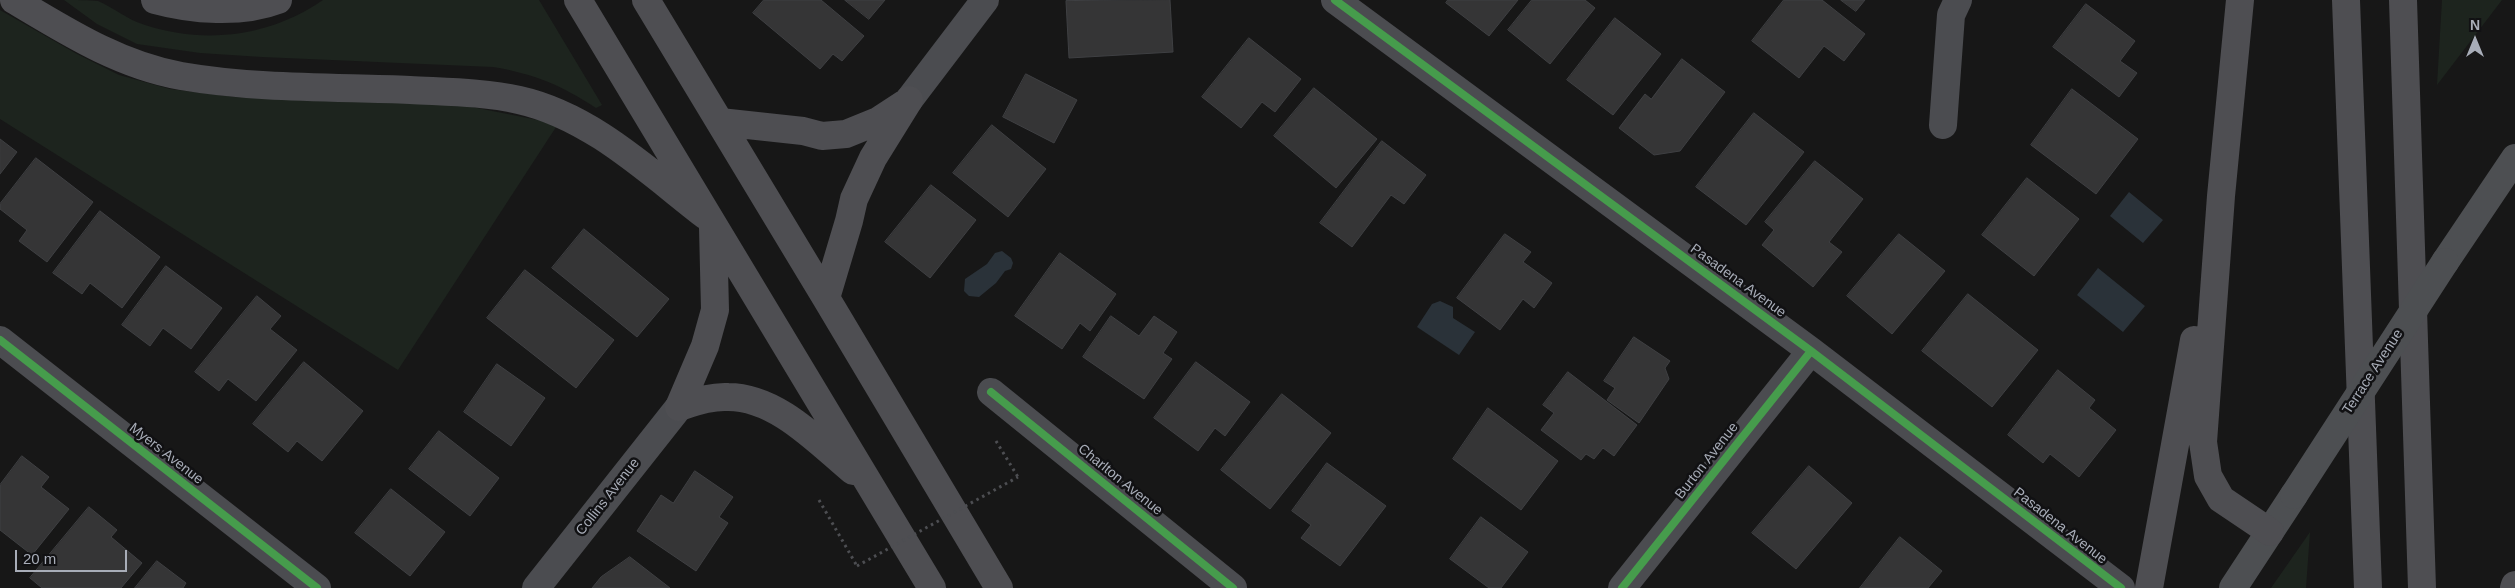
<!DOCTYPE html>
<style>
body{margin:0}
#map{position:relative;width:2515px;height:588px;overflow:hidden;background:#171717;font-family:Arial,sans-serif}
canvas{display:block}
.north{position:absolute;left:2450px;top:15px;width:50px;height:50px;-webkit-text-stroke:4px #111113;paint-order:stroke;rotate:0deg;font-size:14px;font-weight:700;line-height:20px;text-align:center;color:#a8adb8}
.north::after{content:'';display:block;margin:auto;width:18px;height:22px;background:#a8adb8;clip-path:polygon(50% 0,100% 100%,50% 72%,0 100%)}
.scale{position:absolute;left:15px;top:550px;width:112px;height:22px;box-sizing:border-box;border:2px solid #a8adb8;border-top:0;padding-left:6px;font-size:15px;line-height:18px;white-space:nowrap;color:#a8adb8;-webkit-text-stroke:4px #111113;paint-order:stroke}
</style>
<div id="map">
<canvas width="2515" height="588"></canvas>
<div class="north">N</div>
<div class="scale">20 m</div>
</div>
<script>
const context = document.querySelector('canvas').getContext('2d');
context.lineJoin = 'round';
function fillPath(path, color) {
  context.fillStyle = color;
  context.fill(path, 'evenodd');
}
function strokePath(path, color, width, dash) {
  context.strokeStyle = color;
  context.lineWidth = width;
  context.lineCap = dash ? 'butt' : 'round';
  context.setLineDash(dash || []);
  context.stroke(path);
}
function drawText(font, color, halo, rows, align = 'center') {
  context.font = font + ' Arial,sans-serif';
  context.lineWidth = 5;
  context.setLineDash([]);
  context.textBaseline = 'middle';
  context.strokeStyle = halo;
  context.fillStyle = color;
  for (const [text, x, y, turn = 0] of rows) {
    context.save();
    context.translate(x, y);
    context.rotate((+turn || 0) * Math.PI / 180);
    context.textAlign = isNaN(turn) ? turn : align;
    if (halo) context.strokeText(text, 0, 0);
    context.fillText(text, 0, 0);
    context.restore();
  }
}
fillPath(new Path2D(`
 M 64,0 C 74,0 90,0 98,1 C 114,8 128,20 145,25 C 206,45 271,36 323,0 L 539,0 L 602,105 L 596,108 C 561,85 535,74 493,67 L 262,57 L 200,53 L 137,44 L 97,24 Z
 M 2442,0 L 2502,0 L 2437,85 Z
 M 0,10 L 77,54 L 119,75 L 170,89 L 235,97 L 457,104 L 558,124 L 398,370 L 0,119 Z
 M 2310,532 L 2306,588 L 2271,588 Z`), '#1d241e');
fillPath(new Path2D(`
 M 2129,192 L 2163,220 L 2143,243 L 2110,216 Z
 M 1002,251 L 1011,258 L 1013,263 L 1011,269 L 1005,271 L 996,283 L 979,297 L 969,296 L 964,291 L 965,279 L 987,264 L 995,253 Z
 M 2098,268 L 2145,306 L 2123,332 L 2077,295 Z
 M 1440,301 L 1453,307 L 1453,318 L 1475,332 L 1459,355 L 1417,327 L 1432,304 Z`), '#2a3239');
const building = new Path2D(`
 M 764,0 L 821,0 L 864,36 L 842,61 L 833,54 L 820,69 L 753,13 Z
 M 845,0 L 885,0 L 869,19 Z
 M 1170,0 L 1173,52 L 1069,58 L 1066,1 Z
 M 1448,0 L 1518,0 L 1489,36 L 1446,3 Z
 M 1532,0 L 1585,0 L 1595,8 L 1550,64 L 1508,30 Z
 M 1784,0 L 1822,0 L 1865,34 L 1844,61 L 1824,46 L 1799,78 L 1752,41 Z
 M 1841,0 L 1865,0 L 1856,11 Z
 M 2086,4 L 2135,41 L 2120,61 L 2137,73 L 2119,97 L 2053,47 Z
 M 1615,18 L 1661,54 L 1613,115 L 1567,80 Z
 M 1249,38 L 1301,79 L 1275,112 L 1262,102 L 1241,128 L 1202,97 Z
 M 1682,59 L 1725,92 L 1680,151 L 1654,155 L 1619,128 L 1645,94 L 1651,99 Z
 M 1026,74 L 1077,100 L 1054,143 L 1003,117 Z
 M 1314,88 L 1377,139 L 1336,188 L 1274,136 Z
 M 2072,89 L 2138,139 L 2096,194 L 2031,145 Z
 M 1754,113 L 1804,152 L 1746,225 L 1696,187 Z
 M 992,125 L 1046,169 L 1008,217 L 953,173 Z
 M 0,139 L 17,152 L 0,174 Z
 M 1382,141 L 1426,175 L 1404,204 L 1391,195 L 1352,247 L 1320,223 Z
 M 36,158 L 93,202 L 47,262 L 19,241 L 27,230 L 0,209 L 0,204 Z
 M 1815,161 L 1863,199 L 1829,242 L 1842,252 L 1813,287 L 1762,245 L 1774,230 L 1765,222 Z
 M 2027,178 L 2079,219 L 2034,276 L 1982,235 Z
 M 931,185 L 976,220 L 930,278 L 885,242 Z
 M 100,211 L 160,257 L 122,308 L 90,283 L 82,294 L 53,273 Z
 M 584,229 L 669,299 L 637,337 L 552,268 Z
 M 1505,234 L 1531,252 L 1523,262 L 1552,283 L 1534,308 L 1523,299 L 1500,330 L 1457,298 Z
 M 1899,234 L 1945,271 L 1892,334 L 1847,296 Z
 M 1060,253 L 1116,294 L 1090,331 L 1080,323 L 1062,349 L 1015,316 Z
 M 166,266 L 222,308 L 191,349 L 163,328 L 150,346 L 122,325 Z
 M 525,270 L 614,340 L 576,388 L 487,318 Z
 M 1968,294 L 2038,350 L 1992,407 L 1922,351 Z
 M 257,296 L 281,316 L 270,329 L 297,350 L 256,401 L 228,379 L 219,391 L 195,372 Z
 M 1111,316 L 1139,336 L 1154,316 L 1177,332 L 1163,353 L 1172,359 L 1144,399 L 1083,357 Z
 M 1634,337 L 1670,361 L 1665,368 L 1669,379 L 1639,423 L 1607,400 L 1615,388 L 1604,381 Z
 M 304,362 L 363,411 L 322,461 L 297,441 L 288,452 L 253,424 Z
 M 1196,362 L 1250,402 L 1225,436 L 1215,428 L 1198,451 L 1154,418 Z
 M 497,364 L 545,398 L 511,446 L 464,412 Z
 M 2058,370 L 2095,400 L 2089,408 L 2116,430 L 2079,477 L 2050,454 L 2043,463 L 2008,435 Z
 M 1568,372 L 1637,425 L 1614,456 L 1603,448 L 1594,459 L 1586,454 L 1581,460 L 1541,430 L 1554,413 L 1543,405 Z
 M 1282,394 L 1331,433 L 1270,509 L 1221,470 Z
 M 1488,408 L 1558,461 L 1521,510 L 1453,459 Z
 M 439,431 L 499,478 L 470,516 L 409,469 Z
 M 22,456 L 49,477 L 41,487 L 69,509 L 32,555 L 0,530 L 0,485 Z
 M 1327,463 L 1386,506 L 1340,566 L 1301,538 L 1311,525 L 1292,511 Z
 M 1809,466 L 1852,503 L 1796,569 L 1752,533 Z
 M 695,471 L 733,497 L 719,517 L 728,523 L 696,571 L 637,531 L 661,495 L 673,503 Z
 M 391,489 L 445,532 L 410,576 L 355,533 Z
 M 89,507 L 117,530 L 111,537 L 142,563 L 121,588 L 42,588 L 30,578 Z
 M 1481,517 L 1528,552 L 1501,588 L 1489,588 L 1450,559 Z
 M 1900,537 L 1942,571 L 1928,588 L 1860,588 Z
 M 630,557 L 670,588 L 592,588 L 601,577 Z
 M 157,561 L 186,583 L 183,588 L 135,588 Z`);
fillPath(building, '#353536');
strokePath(building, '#3f4043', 1);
strokePath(new Path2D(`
 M 996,441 L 1018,477
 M 819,500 L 857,566`), '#4d4e52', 3, [2.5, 4]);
strokePath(new Path2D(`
 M 1335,0 L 1811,351 L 2121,588
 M 909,100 L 985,0
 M 1943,125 L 1951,15 L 1958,0
 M 0,340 L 317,588
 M 991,392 L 1233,588
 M 536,588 L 679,407
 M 1622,588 L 1811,351`), '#4b4c50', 28);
strokePath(new Path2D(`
 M 2445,262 L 2515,158
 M 2233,588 L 2294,495`), '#4d4f52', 28);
strokePath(new Path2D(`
 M 14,0 C 66,31 119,65 181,76 C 256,89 334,87 410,90 C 445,92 484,92 519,100 C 591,116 649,172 706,216
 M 155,0 C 191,10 242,14 278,0
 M 578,0 L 932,588
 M 646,0 L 826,298 L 999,588
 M 2240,0 L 2221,196 L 2203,442 L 2208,476 L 2221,499 L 2270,532
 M 2346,0 L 2368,588
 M 2403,0 L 2422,588
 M 720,122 L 803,131 L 822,136 L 846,134 L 878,121 L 904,104
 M 826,298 L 849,221 L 854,199 L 873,158 L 909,100
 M 679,407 C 695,402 712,396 728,397 C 777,397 818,442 853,471
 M 679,407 L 705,346 L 715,310 L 713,228
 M 2149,588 L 2194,340
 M 2514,588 L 2515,585`), '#4e4e52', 28);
strokePath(new Path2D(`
 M 857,566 L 1018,477`), '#4d4e52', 3, [2.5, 4]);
strokePath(new Path2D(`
 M 2294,495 L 2445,262`), '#4d4f52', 28);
strokePath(new Path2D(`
 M 1335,0 L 1811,351 L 2121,588
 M 0,340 L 317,588
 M 991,392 L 1233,588
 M 1622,588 L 1811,351`), '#469c4c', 8);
drawText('14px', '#a8adb8', '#111113', [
 ["Pasadena Avenue",1738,281,36],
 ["Terrace Avenue",2373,372,-57],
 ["Myers Avenue",166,454,38],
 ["Burton Avenue",1707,461,-52],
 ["Charlton Avenue",1120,480,39],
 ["Collins Avenue",608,497,-52],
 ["Pasadena Avenue",2060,526,38]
]);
</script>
